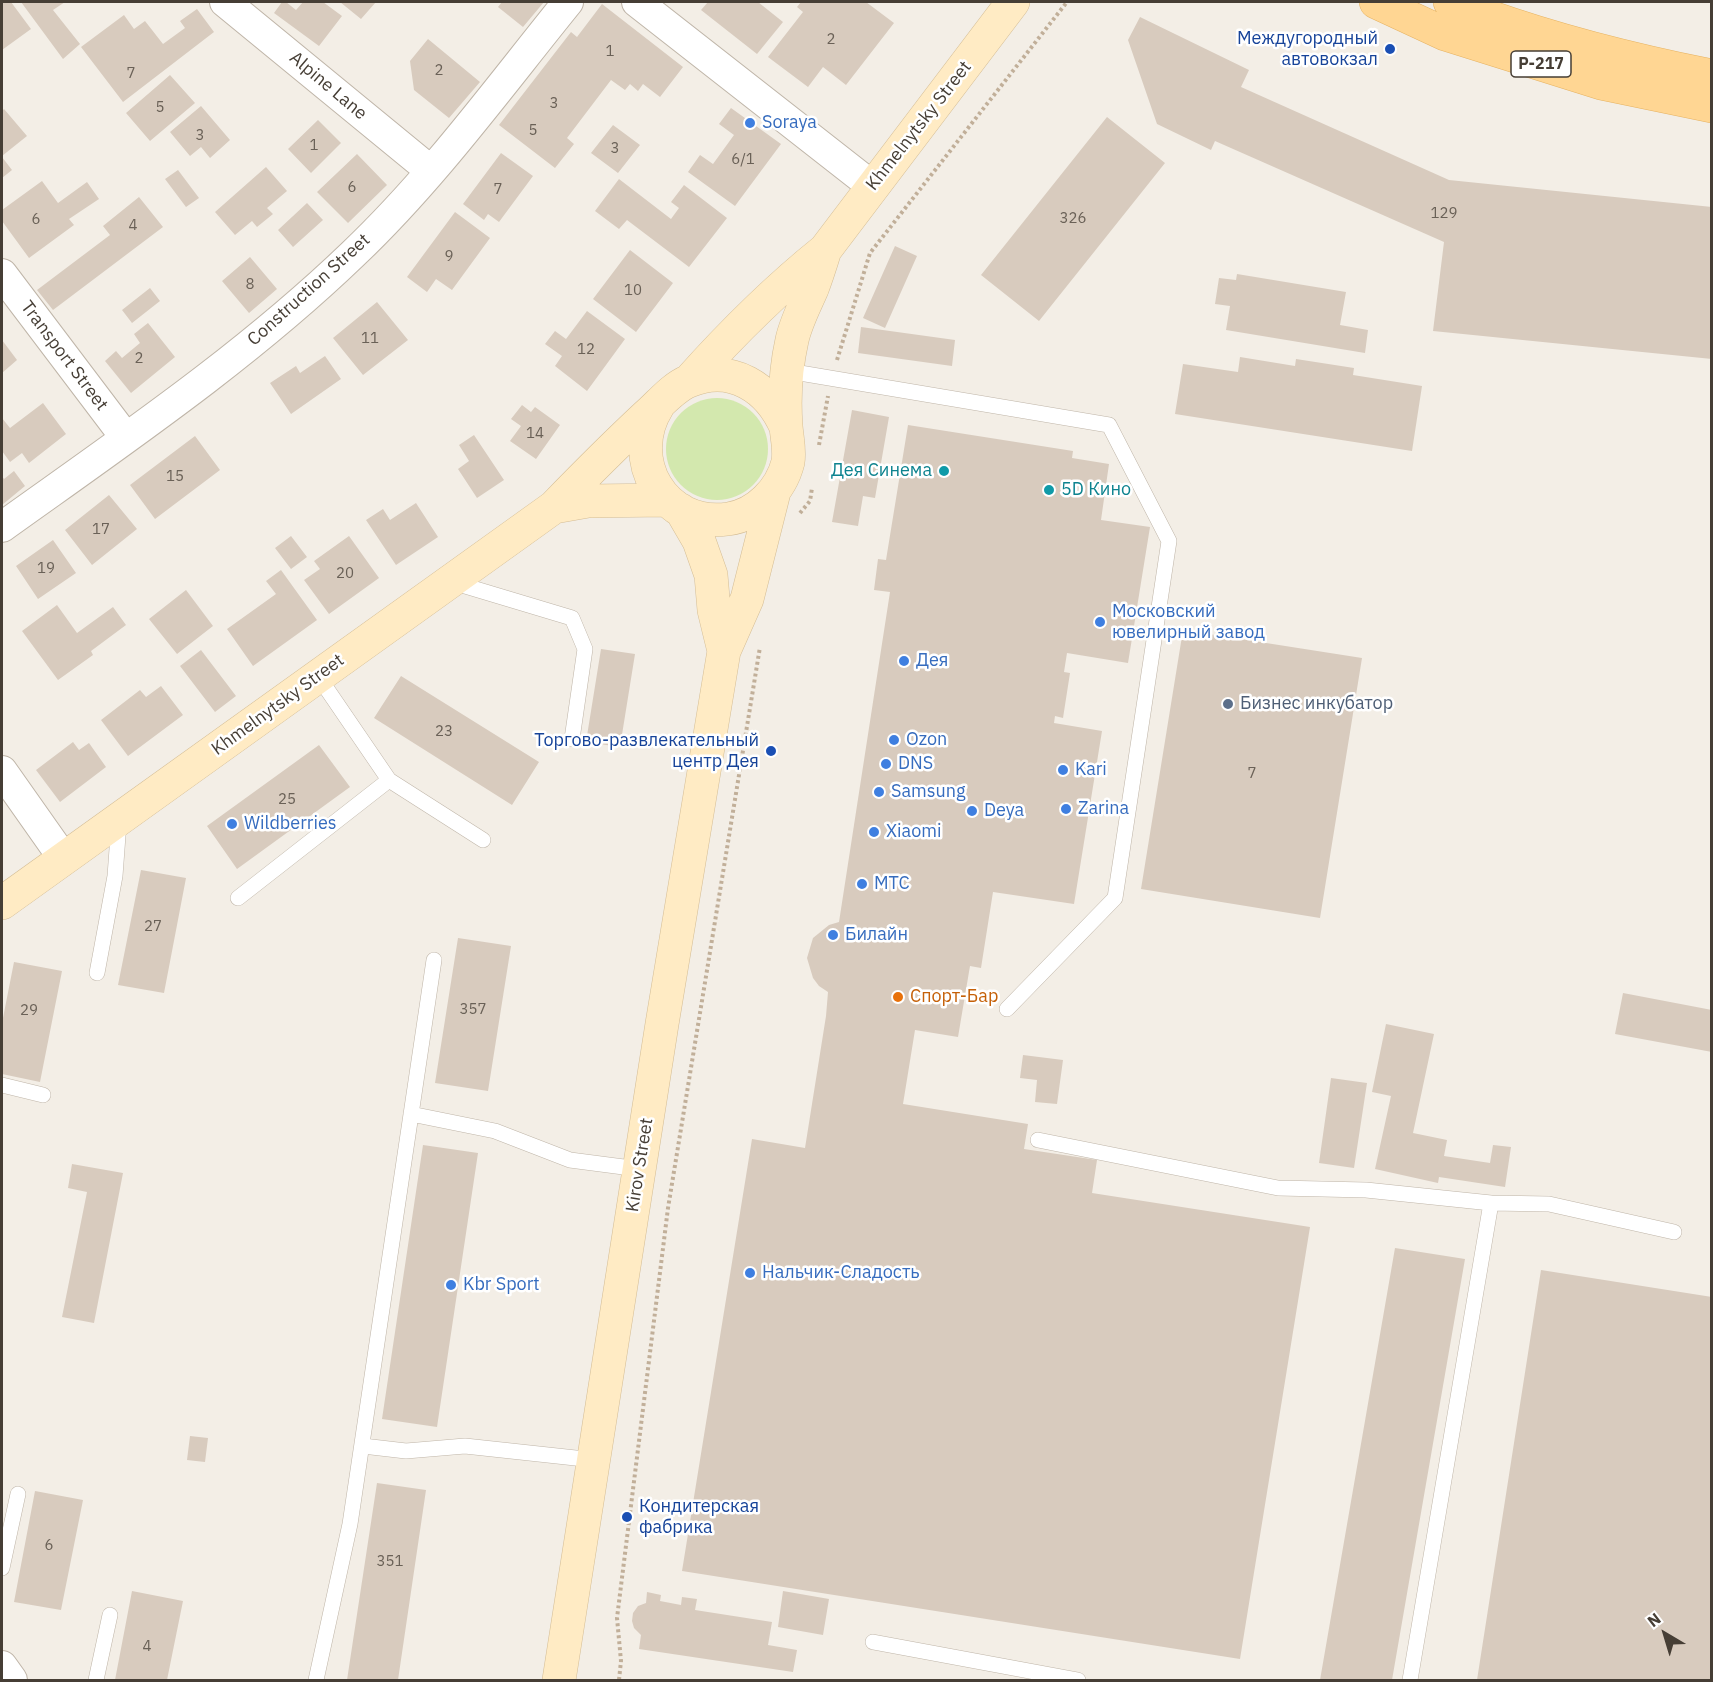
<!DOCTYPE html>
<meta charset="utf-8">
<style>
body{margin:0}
#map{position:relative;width:1713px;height:1682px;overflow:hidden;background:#f3eee6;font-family:"IBM Plex Sans",sans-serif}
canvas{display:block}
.frame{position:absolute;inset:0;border:3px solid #463e35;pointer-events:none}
.north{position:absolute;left:1635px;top:1604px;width:60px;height:60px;-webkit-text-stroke:4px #fff;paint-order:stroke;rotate:322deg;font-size:16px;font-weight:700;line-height:24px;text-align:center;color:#463e35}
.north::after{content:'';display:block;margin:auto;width:21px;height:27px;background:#463e35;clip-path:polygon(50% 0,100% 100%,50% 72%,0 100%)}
</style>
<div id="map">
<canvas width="1713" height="1682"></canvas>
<div class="frame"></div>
<div class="north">N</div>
</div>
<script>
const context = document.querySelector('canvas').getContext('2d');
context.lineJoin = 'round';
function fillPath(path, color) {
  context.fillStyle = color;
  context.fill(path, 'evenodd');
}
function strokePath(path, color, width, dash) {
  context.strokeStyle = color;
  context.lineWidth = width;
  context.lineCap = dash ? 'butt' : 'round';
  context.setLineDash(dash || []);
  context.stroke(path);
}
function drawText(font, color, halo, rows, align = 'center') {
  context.font = font + ' "IBM Plex Sans",sans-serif';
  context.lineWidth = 5;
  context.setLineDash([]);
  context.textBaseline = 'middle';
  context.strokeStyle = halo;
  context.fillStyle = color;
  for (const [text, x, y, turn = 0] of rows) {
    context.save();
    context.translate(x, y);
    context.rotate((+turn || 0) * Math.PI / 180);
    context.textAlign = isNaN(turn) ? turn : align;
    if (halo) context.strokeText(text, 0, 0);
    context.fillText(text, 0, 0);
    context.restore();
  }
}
fillPath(new Path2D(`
 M666 449a51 51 0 1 1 102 0a51 51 0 1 1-102 0Z`), '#d3e8ae');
fillPath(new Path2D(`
 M 4,2 L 11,2 L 31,29 L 2,50 L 2,3 Z
 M 21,2 L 65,2 L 53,10 L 80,44 L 63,59 Z
 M 282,2 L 286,2 L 296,10 L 303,2 L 323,2 L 342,16 L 319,46 L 274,13 Z
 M 340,2 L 376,2 L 361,19 Z
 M 502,2 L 544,2 L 523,27 L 498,7 Z
 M 708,2 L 758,2 L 783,22 L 757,54 L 701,10 Z
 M 801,2 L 866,2 L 894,23 L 846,85 L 823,67 L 808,87 L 768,57 L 803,12 L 797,7 Z
 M 602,4 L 683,67 L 660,97 L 643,84 L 638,91 L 630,84 L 625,90 L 611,80 L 567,138 L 574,144 L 555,168 L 499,125 L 571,32 L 577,37 Z
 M 197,9 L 214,32 L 123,102 L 81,47 L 124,15 L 134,29 L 145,21 L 163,44 L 185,28 L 180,21 Z
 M 1140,17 L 1249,70 L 1241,87 L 1449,180 L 1712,207 L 1712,359 L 1433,331 L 1444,242 L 1215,141 L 1211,150 L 1157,124 L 1128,40 Z
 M 428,39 L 480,82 L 449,118 L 414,90 L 410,61 Z
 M 170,75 L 195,103 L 150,141 L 126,113 Z
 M 201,106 L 230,140 L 210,158 L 201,147 L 190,156 L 170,132 Z
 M 731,108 L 781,144 L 735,206 L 688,172 L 700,155 L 713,164 L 734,135 L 719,124 Z
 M 4,109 L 27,136 L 2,156 L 2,111 Z
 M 1107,117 L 1165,163 L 1039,321 L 981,275 Z
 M 318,120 L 341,143 L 311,173 L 288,149 Z
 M 613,125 L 640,145 L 618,173 L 591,153 Z
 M 501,153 L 533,176 L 499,222 L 488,214 L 484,220 L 463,204 Z
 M 357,154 L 387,185 L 348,223 L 317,192 Z
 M 2,157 L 12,170 L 2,178 Z
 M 266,167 L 287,191 L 267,208 L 273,214 L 257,227 L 252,221 L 235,235 L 215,212 Z
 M 178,170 L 199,198 L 186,207 L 165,179 Z
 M 619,179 L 671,219 L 679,208 L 671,202 L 684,185 L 727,218 L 689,267 L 627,220 L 619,229 L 595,211 Z
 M 42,181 L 58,203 L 87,182 L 99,199 L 69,219 L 74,225 L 29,258 L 2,221 L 2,210 Z
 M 139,197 L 163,227 L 53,310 L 37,290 L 110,235 L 103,226 Z
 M 307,203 L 323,220 L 293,247 L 278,230 Z
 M 455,212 L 490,238 L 452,290 L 436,279 L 427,292 L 407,277 Z
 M 895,246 L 917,256 L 885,328 L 863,318 Z
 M 630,250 L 673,283 L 636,332 L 593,299 Z
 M 250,257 L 277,289 L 249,313 L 222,281 Z
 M 1237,274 L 1346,292 L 1340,325 L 1368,330 L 1365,353 L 1226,330 L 1230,306 L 1215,304 L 1219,278 L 1236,280 Z
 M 150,288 L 160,301 L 132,323 L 122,310 Z
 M 377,302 L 408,340 L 363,375 L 333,338 Z
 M 587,311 L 625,339 L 587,391 L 555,366 L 562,356 L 545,344 L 555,331 L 566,339 Z
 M 148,323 L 175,357 L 131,393 L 105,361 L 116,351 L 122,358 L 140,343 L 134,334 Z
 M 861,327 L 955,340 L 952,366 L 858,353 Z
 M 2,340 L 17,360 L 2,373 Z
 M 325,356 L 341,379 L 291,414 L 270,383 L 296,366 L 300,373 Z
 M 1240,357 L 1295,366 L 1296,359 L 1354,368 L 1353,375 L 1422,386 L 1412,451 L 1175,414 L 1183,364 L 1238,372 Z
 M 43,403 L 66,434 L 29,463 L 22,453 L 10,462 L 2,451 L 2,418 L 10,428 Z
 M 522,405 L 531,412 L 535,407 L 560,425 L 536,459 L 510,441 L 521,426 L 511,419 Z
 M 852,410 L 889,417 L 875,498 L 863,496 L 858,526 L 832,522 Z
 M 908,425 L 1073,451 L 1072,458 L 1109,464 L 1101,520 L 1150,527 L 1128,663 L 1067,653 L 1064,672 L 1070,673 L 1063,718 L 1055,716 L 1054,723 L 1102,731 L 1074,904 L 993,892 L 981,968 L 970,966 L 958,1037 L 915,1030 L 903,1104 L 1028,1124 L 1024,1149 L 1097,1160 L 1092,1193 L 1310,1227 L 1240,1659 L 682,1571 L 752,1139 L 805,1148 L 826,1016 L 828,992 L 819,986 L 813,978 L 807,958 L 813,938 L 829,925 L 839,922 L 890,592 L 874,590 L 878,559 L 886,560 Z
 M 474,435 L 504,480 L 477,498 L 458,469 L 469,461 L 459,445 Z
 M 195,436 L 220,470 L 155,519 L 130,485 Z
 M 14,471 L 25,486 L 2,505 L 2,476 L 4,479 Z
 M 109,495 L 137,529 L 92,565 L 65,530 Z
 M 416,503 L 438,537 L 396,565 L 366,520 L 383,509 L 390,520 Z
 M 291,536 L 307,557 L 291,569 L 275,548 Z
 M 349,536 L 379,578 L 329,614 L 304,580 L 320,569 L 314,561 Z
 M 53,540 L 76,573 L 38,599 L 16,566 Z
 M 281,570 L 317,620 L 253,666 L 227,629 L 276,594 L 266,581 Z
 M 186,590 L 213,626 L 177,654 L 149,619 Z
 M 57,605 L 77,633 L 113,607 L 126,625 L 91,651 L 93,655 L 58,680 L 22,631 Z
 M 1183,630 L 1362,658 L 1320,918 L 1141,889 Z
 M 601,649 L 635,654 L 620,747 L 586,742 Z
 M 201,650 L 236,696 L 215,712 L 180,666 Z
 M 401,676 L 539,762 L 512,805 L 374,718 Z
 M 161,686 L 183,715 L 128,756 L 101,720 L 140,690 L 146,697 Z
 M 73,742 L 79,750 L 89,743 L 106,767 L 60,802 L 36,770 Z
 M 319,745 L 350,787 L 237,869 L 207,826 Z
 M 141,870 L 186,878 L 164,993 L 118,985 Z
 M 458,938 L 511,946 L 488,1091 L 435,1083 Z
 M 14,962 L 62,971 L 40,1082 L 2,1074 L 2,1023 Z
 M 1623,993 L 1712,1010 L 1712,1052 L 1615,1034 Z
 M 1386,1024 L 1434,1034 L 1413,1133 L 1447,1140 L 1444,1156 L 1490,1163 L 1493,1145 L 1511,1147 L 1505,1187 L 1439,1177 L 1438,1183 L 1375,1169 L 1391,1096 L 1372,1092 Z
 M 1023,1055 L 1063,1060 L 1057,1104 L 1035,1102 L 1037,1080 L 1020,1078 Z
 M 1331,1078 L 1367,1083 L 1354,1168 L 1319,1163 Z
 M 423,1145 L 478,1153 L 437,1427 L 382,1419 Z
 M 72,1164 L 123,1173 L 94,1323 L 62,1317 L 87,1192 L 68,1188 Z
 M 1395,1248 L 1465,1259 L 1392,1680 L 1320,1680 Z
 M 1541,1270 L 1712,1297 L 1712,1680 L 1477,1680 Z
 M 190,1436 L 208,1438 L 205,1462 L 187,1460 Z
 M 377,1483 L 426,1490 L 398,1680 L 347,1680 Z
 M 35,1491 L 83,1500 L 61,1610 L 14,1602 Z
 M 132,1591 L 183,1601 L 167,1680 L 115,1680 Z
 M 783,1591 L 829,1599 L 823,1635 L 778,1627 Z
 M 647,1592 L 661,1595 L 660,1601 L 681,1605 L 682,1597 L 697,1599 L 695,1610 L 772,1622 L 768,1645 L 797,1650 L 793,1672 L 639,1649 L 641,1635 L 634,1628 L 632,1621 L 633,1613 L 638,1606 L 646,1603 Z`), '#d8cbbe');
const lane = new Path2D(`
 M 788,371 L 1109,425 L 1169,541 L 1115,898 L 1007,1009
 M 452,582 L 572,618 L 585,649 L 572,739
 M 318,676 L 389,780
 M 238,898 L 389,780 L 483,840
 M 97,973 L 115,876 L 119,822
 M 2,1085 L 43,1095
 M 411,1114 L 495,1131 L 570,1160 L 639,1169
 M 1038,1140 L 1278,1188 L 1366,1190 L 1491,1203
 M 363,1446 L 406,1451 L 465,1446 L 594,1460
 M 2,1568 L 18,1494
 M 873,1642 L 1078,1680
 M 96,1680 L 110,1615
 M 316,1680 L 350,1524 L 434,960
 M 1410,1680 L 1491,1203 L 1549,1204 L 1674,1232`);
const street = new Path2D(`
 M 225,2 L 431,171
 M 637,2 L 872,186
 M 2,274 L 126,438
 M 2,527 C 122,441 246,357 353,254 C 433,178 499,87 568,2
 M 2,771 L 64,859
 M 2,1666 L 12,1680`);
const secondary = new Path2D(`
 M 689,381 C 732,333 775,290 825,250 L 1013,2
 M 658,406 C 624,460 664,528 728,519 C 757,515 781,490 788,462 C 790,450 787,439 786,426 C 784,398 786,367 792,340 C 796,322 805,305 812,289 C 817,276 821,263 825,250
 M 554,507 L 588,501 L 667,500
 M 681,510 L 699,541 L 711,575 L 714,610 L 724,651
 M 2,903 L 554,507 C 584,476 615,445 646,416 C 660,404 672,388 689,381 C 732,363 769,388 786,427
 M 559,1680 L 662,1024 L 724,651 L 747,599 L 774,492`);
const primary = new Path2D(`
 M 1376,2 L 1445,34 L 1601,83 L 1712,106
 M 1450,2 C 1535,36 1622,58 1712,76`);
strokePath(lane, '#bfb5a8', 16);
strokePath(street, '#bfb5a8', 32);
strokePath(secondary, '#d4bd95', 34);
strokePath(primary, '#e5b262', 34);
strokePath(new Path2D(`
 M 837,360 L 870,253 L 1067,2
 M 819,445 L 828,396
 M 800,513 L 810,501 L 812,488
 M 619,1680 L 621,1661 L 617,1618 L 668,1208 L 760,647`), '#c1af99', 4, [3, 3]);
strokePath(lane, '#fff', 15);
strokePath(street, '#fff', 30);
strokePath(secondary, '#ffebc4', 33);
strokePath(primary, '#ffd693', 33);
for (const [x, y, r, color] of [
 [1390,49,6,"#1a4fb4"],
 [750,123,6,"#3f7fe0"],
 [944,471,6,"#0f9aa8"],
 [1049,490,6,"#0f9aa8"],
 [1100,622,6,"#3f7fe0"],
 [904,661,6,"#3f7fe0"],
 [1228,704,6,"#5c6f8a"],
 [894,740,6,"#3f7fe0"],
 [771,751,6,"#1a4fb4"],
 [886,764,6,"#3f7fe0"],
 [1063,770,6,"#3f7fe0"],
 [879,792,6,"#3f7fe0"],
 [1066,809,6,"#3f7fe0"],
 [972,811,6,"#3f7fe0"],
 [232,824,6,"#3f7fe0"],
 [874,832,6,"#3f7fe0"],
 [862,884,6,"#3f7fe0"],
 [833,935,6,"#3f7fe0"],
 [898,997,6,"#e8710a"],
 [750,1273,6,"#3f7fe0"],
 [451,1285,6,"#3f7fe0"],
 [627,1517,6,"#1a4fb4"]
]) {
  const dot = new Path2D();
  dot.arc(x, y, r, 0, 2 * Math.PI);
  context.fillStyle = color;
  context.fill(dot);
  strokePath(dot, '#fff', 2);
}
drawText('15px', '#6a6157', null, [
 ["2",831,40],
 ["1",610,52],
 ["2",439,71],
 ["7",131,74],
 ["3",554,104],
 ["5",160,108],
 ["5",533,131],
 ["3",200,136],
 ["1",314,146],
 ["3",615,149],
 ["6/1",743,160],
 ["6",352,188],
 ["7",498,190],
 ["129",1444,214],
 ["326",1073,219],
 ["6",36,220],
 ["4",133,226],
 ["9",449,257],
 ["8",250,285],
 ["10",633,291],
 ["11",370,339],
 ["12",586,350],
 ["2",139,359],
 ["14",535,434],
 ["15",175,477],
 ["17",101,530],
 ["19",46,569],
 ["20",345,574],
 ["23",444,732],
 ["7",1252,774],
 ["25",287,800],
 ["27",153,927],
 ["357",473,1010],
 ["29",29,1011],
 ["6",49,1546],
 ["351",390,1562],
 ["4",147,1647]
]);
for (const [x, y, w] of [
 [1541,64,60]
]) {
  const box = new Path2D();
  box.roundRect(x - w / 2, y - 13, w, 26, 4.5);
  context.fillStyle = '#fff';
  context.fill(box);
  strokePath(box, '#463e35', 1.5);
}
drawText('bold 16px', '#463e35', null, [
 ["Р-217",1541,64]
]);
drawText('18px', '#164399', '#fff', [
 ["Междугородный",1378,39],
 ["автовокзал",1378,60],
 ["Торгово-развлекательный",759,741],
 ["центр Дея",759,762],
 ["Кондитерская",639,1507,"left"],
 ["фабрика",639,1528,"left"]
], 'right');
drawText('18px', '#463e35', '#fff', [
 ["Alpine Lane",328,86,40],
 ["Khmelnytsky Street",919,126,-52],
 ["Construction Street",309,290,-42],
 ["Transport Street",64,356,53],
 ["Khmelnytsky Street",278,705,-36],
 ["Kirov Street",640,1165,-81]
]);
drawText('18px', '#366cbe', '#fff', [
 ["Soraya",762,123],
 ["Московский",1112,612],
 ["ювелирный завод",1112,633],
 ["Дея",916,661],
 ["Ozon",906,740],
 ["DNS",898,764],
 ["Kari",1075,770],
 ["Samsung",891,792],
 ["Zarina",1078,809],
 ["Deya",984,811],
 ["Wildberries",244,824],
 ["Xiaomi",886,832],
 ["МТС",874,884],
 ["Билайн",845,935],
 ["Нальчик-Сладость",762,1273],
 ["Kbr Sport",463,1285]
], 'left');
drawText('18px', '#0d838f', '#fff', [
 ["Дея Синема",932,471],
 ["5D Кино",1061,490,"left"]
], 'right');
drawText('18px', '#4e5e75', '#fff', [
 ["Бизнес инкубатор",1240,704]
], 'left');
drawText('18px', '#c56008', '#fff', [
 ["Спорт-Бар",910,997]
], 'left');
</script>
